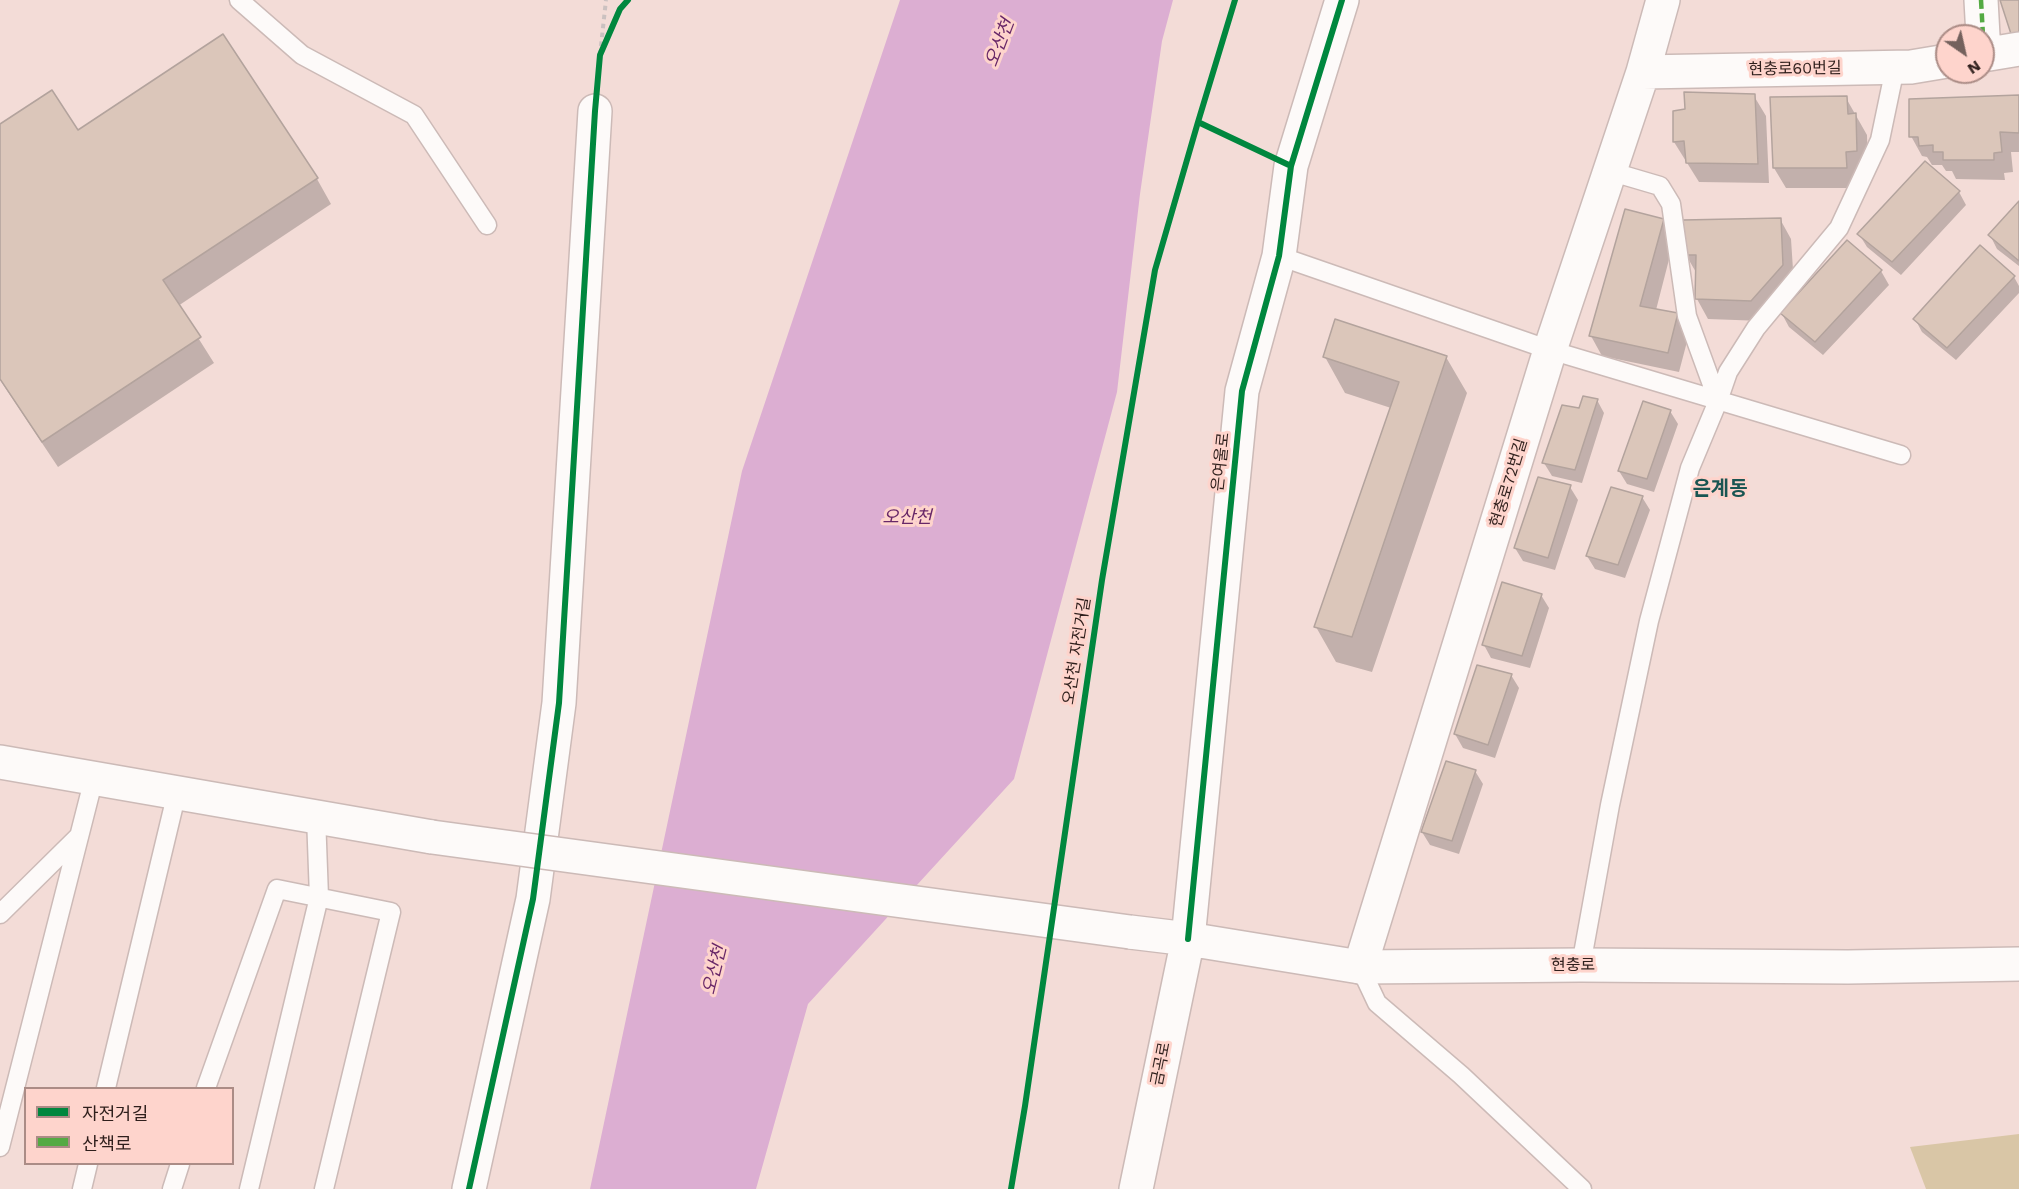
<!DOCTYPE html>
<meta charset="utf-8">
<style>
body{margin:0}
#map{position:relative;width:2019px;height:1189px;overflow:hidden;background:#f3dcd7;font-family:"Work Sans","Noto Sans KR",sans-serif}
canvas{display:block}
.legend{position:absolute;left:24px;top:1087px;width:210px;height:78px;box-sizing:border-box;background:#fed4cc;border:2px solid #ab8c86;margin:0;padding:8px 10px;list-style:none;font-size:18px;color:#2f1f1c}
.legend li{display:flex;align-items:center;gap:12px;height:30px}
.legend b{width:30px;border:2px solid #ab8c86}
.north{position:absolute;left:1935px;top:24px;width:60px;height:60px;box-sizing:border-box;background:#fed4cc;border:2px solid #ab8c86;border-radius:50%;rotate:146deg;font-size:16px;font-weight:700;line-height:24px;text-align:center;color:#2f1f1c}
.north::after{content:'';display:block;margin:auto;width:21px;height:27px;background:#74615d;clip-path:polygon(50% 0,100% 100%,50% 72%,0 100%)}
</style>
<div id="map">
<canvas width="2019" height="1189"></canvas>
<ul class="legend">
<li><b style="height:8px;background:#00873e"></b>자전거길</li>
<li><b style="height:8px;background:#54aa43"></b>산책로</li>
</ul>
<div class="north">N</div>
</div>
<script>
const context = document.querySelector('canvas').getContext('2d');
context.lineJoin = 'round';
function fillPath(path, color) {
  context.fillStyle = color;
  context.fill(path, 'evenodd');
}
function strokePath(path, color, width, dash) {
  context.strokeStyle = color;
  context.lineWidth = width;
  context.lineCap = dash ? 'butt' : 'round';
  context.setLineDash(dash || []);
  context.stroke(path);
}
function drawText(font, color, halo, rows, align = 'center') {
  context.font = font + ' "Work Sans","Noto Sans KR",sans-serif';
  context.lineWidth = 6;
  context.setLineDash([]);
  context.textBaseline = 'middle';
  context.strokeStyle = halo;
  context.fillStyle = color;
  for (const [text, x, y, turn = 0] of rows) {
    context.save();
    context.translate(x, y);
    context.rotate((+turn || 0) * Math.PI / 180);
    context.textAlign = isNaN(turn) ? turn : align;
    if (halo) context.strokeText(text, 0, 0);
    context.fillText(text, 0, 0);
    context.restore();
  }
}
fillPath(new Path2D(`
 M 2019,1134 L 2019,1189 L 1926,1189 L 1910,1147 Z`), '#d9c6a6');
fillPath(new Path2D(`
 M 900,0 L 1173,0 L 1162,41 L 1140,194 L 1117,392 L 1014,779 L 808,1004 L 756,1189 L 590,1189 L 742,471 Z`), '#dcaed2');
fillPath(new Path2D(`
 M 1754,96 L 1766,116 L 1769,183 L 1699,182 L 1674,142 Z
 M 2019,97 L 2019,152 L 2011,152 L 2013,172 L 2004,173 L 2005,180 L 1956,179 L 1952,171 L 1946,171 L 1942,165 L 1932,165 L 1927,157 L 1922,156 L 1911,136 Z
 M 1846,98 L 1867,135 L 1868,171 L 1857,188 L 1786,188 L 1774,168 Z
 M 0,126 L 78,132 L 317,179 L 331,204 L 178,306 L 214,363 L 58,467 L 0,380 Z
 M 1959,192 L 1966,205 L 1901,275 L 1867,247 L 1859,234 Z
 M 2019,203 L 2019,266 L 1997,249 L 1990,235 Z
 M 1780,219 L 1791,239 L 1794,285 L 1763,321 L 1708,319 L 1697,299 L 1697,274 L 1686,255 Z
 M 1663,220 L 1674,240 L 1656,310 L 1677,314 L 1689,334 L 1679,372 L 1602,356 L 1591,336 Z
 M 1847,242 L 1881,271 L 1889,285 L 1823,355 L 1789,327 L 1782,314 Z
 M 2014,277 L 2019,286 L 2019,293 L 1956,360 L 1922,332 L 1915,319 Z
 M 1325,357 L 1446,357 L 1467,393 L 1372,672 L 1336,662 L 1316,627 L 1391,408 L 1345,393 Z
 M 1597,400 L 1604,413 L 1582,483 L 1552,476 L 1544,463 L 1580,410 Z
 M 1670,411 L 1678,424 L 1654,492 L 1627,484 L 1619,471 Z
 M 1570,487 L 1578,500 L 1555,570 L 1523,561 L 1515,548 Z
 M 1642,497 L 1650,510 L 1625,578 L 1595,569 L 1587,556 Z
 M 1541,595 L 1549,608 L 1530,668 L 1491,658 L 1484,645 Z
 M 1511,675 L 1519,688 L 1495,758 L 1463,748 L 1455,734 Z
 M 1475,771 L 1483,784 L 1459,854 L 1430,845 L 1422,832 Z`), '#0003');
const building = new Path2D(`
 M 2000,0 L 2019,0 L 2019,34 L 2012,37 Z
 M 223,34 L 318,178 L 163,280 L 201,337 L 42,442 L 0,379 L 0,124 L 52,90 L 78,130 Z
 M 1684,92 L 1755,94 L 1758,164 L 1686,163 L 1684,141 L 1673,142 L 1673,111 L 1685,109 Z
 M 2019,95 L 2019,133 L 2000,132 L 2002,152 L 1994,153 L 1994,160 L 1943,160 L 1943,152 L 1933,152 L 1933,145 L 1919,146 L 1918,137 L 1909,137 L 1909,99 Z
 M 1847,96 L 1848,114 L 1856,113 L 1857,151 L 1846,152 L 1847,168 L 1773,168 L 1770,97 Z
 M 1925,161 L 1960,191 L 1892,262 L 1857,234 Z
 M 2019,201 L 2019,261 L 1988,235 Z
 M 1625,209 L 1664,219 L 1640,306 L 1678,313 L 1668,353 L 1589,336 Z
 M 1781,218 L 1783,265 L 1751,301 L 1695,299 L 1696,255 L 1684,255 L 1683,220 Z
 M 1847,240 L 1882,270 L 1815,342 L 1780,313 Z
 M 1980,245 L 2015,276 L 1947,348 L 1913,319 Z
 M 1335,319 L 1447,356 L 1352,637 L 1314,627 L 1399,382 L 1323,357 Z
 M 1583,396 L 1598,399 L 1575,470 L 1542,463 L 1562,405 L 1579,408 Z
 M 1643,401 L 1671,410 L 1647,479 L 1618,471 Z
 M 1538,477 L 1571,485 L 1548,558 L 1514,548 Z
 M 1611,487 L 1643,496 L 1618,565 L 1586,556 Z
 M 1502,582 L 1542,594 L 1522,656 L 1482,645 Z
 M 1477,665 L 1512,674 L 1488,745 L 1454,734 Z
 M 1446,761 L 1476,770 L 1452,841 L 1421,832 Z`);
fillPath(building, '#dbc6ba');
strokePath(building, '#b3a39d', 1.5);
const service = new Path2D(`
 M 239,0 L 302,55 L 414,115 L 487,225
 M 1609,171 L 1660,186 L 1671,204 L 1687,316 L 1718,401
 M 1279,256 L 1550,350 L 1901,455
 M 0,914 L 78,837
 M 1581,965 L 1610,805 L 1649,621 L 1690,468 L 1718,401 L 1728,372 L 1756,328 L 1839,228 L 1880,140 L 1895,68
 M 1360,967 L 1377,1003 L 1461,1075 L 1582,1189
 M 106,1088 L 177,792
 M 206,1088 L 277,889 L 391,912 L 324,1189
 M 0,1147 L 94,778
 M 82,1189 L 88,1164
 M 172,1189 L 180,1164
 M 249,1189 L 319,897 L 316,816`);
const minor = new Path2D(`
 M 1981,0 L 1983,36
 M 1983,55 L 2019,49
 M 1643,72 L 1911,67 L 1947,61
 M 1188,939 L 1242,391 L 1279,256 L 1291,166 L 1342,0
 M 1360,967 L 1550,350 L 1643,72 L 1663,0`);
const tertiary = new Path2D(`
 M 0,762 L 432,837
 M 1130,932 L 1188,939 L 1360,967 L 1581,965 L 1848,967 L 2019,964
 M 469,1189 L 533,899 L 559,703 L 595,111
 M 1136,1189 L 1188,939`);
strokePath(service, '#ccbab7', 21);
strokePath(minor, '#ccbab7', 36);
strokePath(tertiary, '#ccbab7', 36);
strokePath(new Path2D(`
 M 600,55 L 606,0`), '#cbc1c0', 4, [4.5, 4.5]);
strokePath(service, '#fdfaf9', 18);
strokePath(minor, '#fdfaf9', 33);
strokePath(tertiary, '#fdfaf9', 33);
const tertiaryBridge = new Path2D(`
 M 432,837 L 1130,932`);
strokePath(tertiaryBridge, '#ccbab7', 36, []);
strokePath(tertiaryBridge, '#fdfaf9', 33);
strokePath(new Path2D(`
 M 1981,0 L 1983,36
 M 1983,43 L 1984,55`), '#54aa43', 4.5, [9, 4.5]);
strokePath(new Path2D(`
 M 1235,0 L 1198,122 L 1291,166
 M 1188,939 L 1242,391 L 1279,256 L 1291,166 L 1342,0
 M 469,1189 L 533,899 L 559,703 L 595,111 L 600,55 L 620,9 L 628,0
 M 1011,1189 L 1025,1106 L 1102,580 L 1155,270 L 1198,122`), '#00873e', 6);
drawText('16px', '#2f1f1c', '#fed4cc', [
 ["현충로60번길",1795,69,-1],
 ["은여울로",1221,462,-84],
 ["현충로72번길",1509,483,-73],
 ["오산천 자전거길",1077,651,-81],
 ["현충로",1573,965],
 ["금곡로",1161,1064,-79]
]);
drawText('italic 18px', '#682768', '#fed4cc', [
 ["오산천",1000,43,-69],
 ["오산천",907,518],
 ["오산천",715,970,-76]
]);
drawText('bold 20px', '#1a5552', '#fed4cc', [
 ["은계동",1720,489]
]);
</script>
